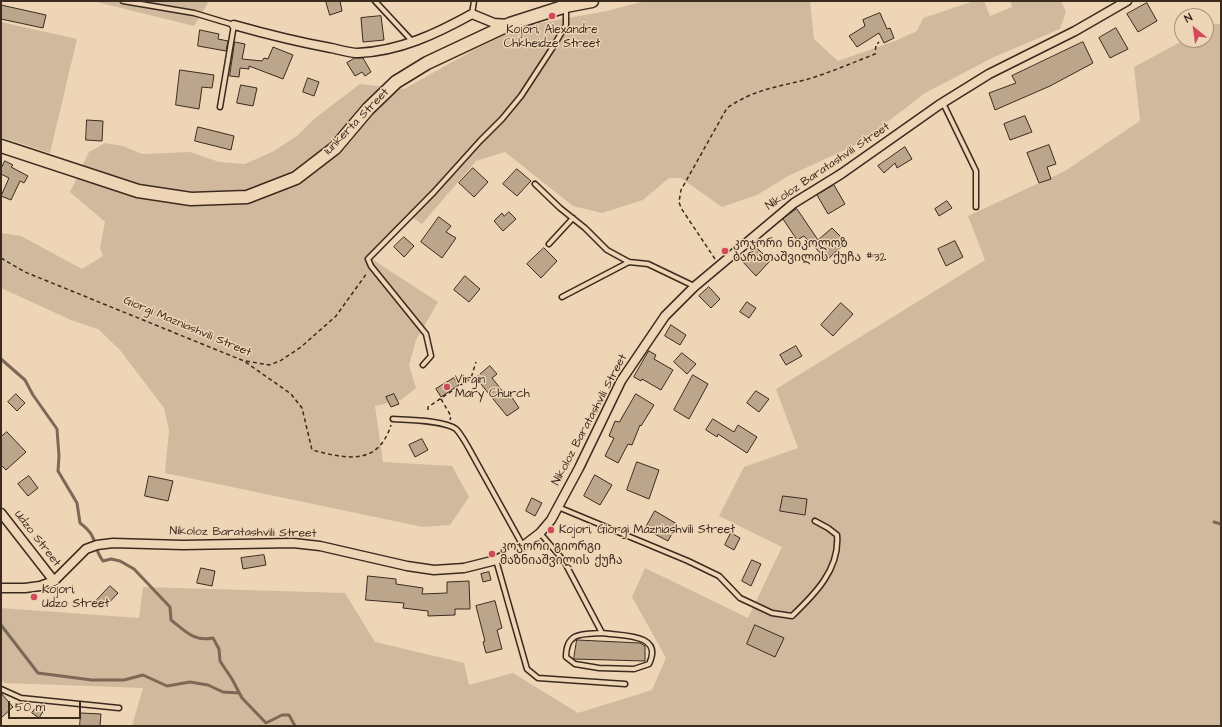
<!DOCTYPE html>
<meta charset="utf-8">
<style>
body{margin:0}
#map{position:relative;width:1222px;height:727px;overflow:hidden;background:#edd5b6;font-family:"Architects Daughter",sans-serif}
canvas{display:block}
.frame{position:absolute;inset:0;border:2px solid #3b2a1e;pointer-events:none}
.north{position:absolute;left:1174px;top:8px;width:40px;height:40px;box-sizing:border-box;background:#edd5b6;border:1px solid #a69179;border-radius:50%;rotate:331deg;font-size:11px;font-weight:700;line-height:16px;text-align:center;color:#3b2a1e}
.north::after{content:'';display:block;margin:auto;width:14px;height:18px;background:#d1495b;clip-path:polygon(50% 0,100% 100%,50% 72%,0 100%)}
.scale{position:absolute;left:8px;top:701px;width:73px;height:18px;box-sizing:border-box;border:2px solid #3b2a1e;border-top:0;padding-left:5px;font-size:12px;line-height:14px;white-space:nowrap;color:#3b2a1e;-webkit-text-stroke:3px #edd5b6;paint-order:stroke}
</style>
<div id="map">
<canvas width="1222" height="727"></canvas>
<div class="frame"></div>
<div class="north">N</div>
<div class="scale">50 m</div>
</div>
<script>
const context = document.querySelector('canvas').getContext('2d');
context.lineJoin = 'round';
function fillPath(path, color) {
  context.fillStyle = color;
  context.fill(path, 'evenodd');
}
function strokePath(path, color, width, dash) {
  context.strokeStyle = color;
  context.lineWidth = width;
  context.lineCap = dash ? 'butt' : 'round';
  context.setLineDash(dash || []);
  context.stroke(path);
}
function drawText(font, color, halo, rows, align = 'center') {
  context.font = font + ' "Architects Daughter","Noto Sans Georgian",sans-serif';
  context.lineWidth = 3;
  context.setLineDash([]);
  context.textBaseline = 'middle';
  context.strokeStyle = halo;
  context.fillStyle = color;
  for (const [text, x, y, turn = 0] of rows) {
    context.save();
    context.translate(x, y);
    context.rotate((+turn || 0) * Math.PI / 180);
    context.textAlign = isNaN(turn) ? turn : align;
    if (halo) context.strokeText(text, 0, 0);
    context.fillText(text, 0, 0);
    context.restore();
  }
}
fillPath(new Path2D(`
 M 93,1 L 209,1 L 194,26 Z
 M 645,1 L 810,1 L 814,39 L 838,61 L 895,41 L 917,31 L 923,18 L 974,1 L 984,1 L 990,16 L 1012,7 L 1010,1 L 1061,1 L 1066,12 L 1060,29 L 994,57 L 925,93 L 860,143 L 788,176 L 757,195 L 722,207 L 681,178 L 669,178 L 643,200 L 602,213 L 573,206 L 505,152 L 476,161 L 422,224 L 407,214 L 372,259 L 438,302 L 416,340 L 409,365 L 416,388 L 401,400 L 375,406 L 383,462 L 452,466 L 469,497 L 450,525 L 423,527 L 165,473 L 169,430 L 164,408 L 120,350 L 98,329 L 71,320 L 1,288 L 1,233 L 21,236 L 82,269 L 103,256 L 100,248 L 105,222 L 70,192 L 89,152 L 105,143 L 123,146 L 142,154 L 190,152 L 219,162 L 245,164 L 272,152 L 297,136 L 314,119 L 360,84 L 404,89 L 472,51 L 523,26 L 607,11 Z
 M 1,22 L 77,39 L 50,153 L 1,137 Z
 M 1213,24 L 1221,24 L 1221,726 L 132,726 L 143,688 L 4,683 L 1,680 L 1,608 L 139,618 L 143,587 L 345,593 L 375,642 L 464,663 L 469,685 L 513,673 L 578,713 L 652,690 L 666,658 L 632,597 L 645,568 L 748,618 L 782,547 L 719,516 L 744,467 L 798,448 L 776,389 L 985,260 L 968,216 L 1065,171 L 1140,121 L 1134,67 L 1184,40 L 1206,40 L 1206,28 Z`), '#d0b99d');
strokePath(new Path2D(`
 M 1,359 L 25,380 L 33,395 L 57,429 L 59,456 L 58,471 L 77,503 L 80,523 C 100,538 91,545 103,561 L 111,559 L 120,561 L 134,569 L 170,607 L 171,620 C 185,631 194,642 213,638 L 219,649 L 220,661 L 232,679 L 242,698 L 266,723 L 282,715 L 289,715 L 295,726
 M 1214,522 L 1221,524
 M 1,625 L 38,673 L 92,680 L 124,680 L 143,675 L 167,686 L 190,682 L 208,685 L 223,692 L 239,693`), '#7c6855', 3);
const building = new Path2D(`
 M 326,1 L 340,1 L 342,11 L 330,15 Z
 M 1147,3 L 1157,21 L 1138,32 L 1127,14 Z
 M 1,5 L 46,15 L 43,28 L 1,19 Z
 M 880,13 L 887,29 L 890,28 L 894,38 L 884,43 L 879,33 L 857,47 L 849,36 L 865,26 L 863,20 Z
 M 381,16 L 384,40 L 363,42 L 361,18 Z
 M 1116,28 L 1128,49 L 1110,58 L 1099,38 Z
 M 200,30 L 219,34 L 218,39 L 228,41 L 226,51 L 198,46 Z
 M 235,42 L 245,44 L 242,59 L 262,61 L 264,58 L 268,59 L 273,47 L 293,55 L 283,79 L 249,66 L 249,69 L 240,68 L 239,77 L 230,76 Z
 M 1083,42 L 1093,63 L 1050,86 L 995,110 L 989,93 L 1016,83 L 1012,76 Z
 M 355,58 L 363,58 L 371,72 L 365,76 L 362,72 L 355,76 L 347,63 Z
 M 180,70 L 214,75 L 212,88 L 202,87 L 199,109 L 176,105 Z
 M 308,78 L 319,82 L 314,96 L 303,92 Z
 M 241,85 L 257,88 L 253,106 L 237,103 Z
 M 1025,116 L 1032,132 L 1010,140 L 1004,124 Z
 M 87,120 L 103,121 L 102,141 L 86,140 Z
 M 198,127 L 234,136 L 231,150 L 195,141 Z
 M 1049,145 L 1056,164 L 1047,167 L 1051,179 L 1039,183 L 1027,153 Z
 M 905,147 L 912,159 L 897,168 L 895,163 L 884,173 L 878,166 Z
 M 5,161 L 13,165 L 11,167 L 28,176 L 24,183 L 20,181 L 11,200 L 1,196 L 9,178 L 1,174 L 1,169 Z
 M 473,168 L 488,182 L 474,197 L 459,183 Z
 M 517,169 L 531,181 L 517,196 L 503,184 Z
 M 834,185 L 845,204 L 828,214 L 817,195 Z
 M 947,201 L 952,208 L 939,216 L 935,209 Z
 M 797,209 L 818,240 L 832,228 L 846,242 L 827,260 L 804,236 L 797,240 L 783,219 Z
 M 509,212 L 516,219 L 503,231 L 494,221 L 502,213 L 504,216 Z
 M 439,217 L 451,226 L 446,232 L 456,238 L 442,258 L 421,242 Z
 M 404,237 L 414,246 L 404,257 L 394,247 Z
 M 955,241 L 963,257 L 946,266 L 938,249 Z
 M 756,247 L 770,261 L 756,276 L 742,261 Z
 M 544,248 L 557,261 L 541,278 L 527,264 Z
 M 465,276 L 480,289 L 469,302 L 454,290 Z
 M 709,287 L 720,299 L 711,308 L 699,296 Z
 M 747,302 L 756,308 L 749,318 L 740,312 Z
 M 841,303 L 853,314 L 833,336 L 821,325 Z
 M 671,325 L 686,335 L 680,345 L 665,336 Z
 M 796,346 L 802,356 L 786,365 L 780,355 Z
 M 649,351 L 656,355 L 654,359 L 673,370 L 661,390 L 642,379 L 641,381 L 634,377 Z
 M 682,353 L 696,364 L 687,374 L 674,362 Z
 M 490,366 L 497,374 L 492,378 L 508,398 L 511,396 L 519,408 L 507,416 L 476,378 Z
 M 693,375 L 708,384 L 689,419 L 674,410 Z
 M 454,378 L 459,385 L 441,397 L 436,389 Z
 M 756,391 L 769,399 L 759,412 L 747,403 Z
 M 16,394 L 25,403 L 17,411 L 8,402 Z
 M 394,394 L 399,404 L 391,407 L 386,397 Z
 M 636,394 L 654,405 L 641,426 L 640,425 L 632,445 L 628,444 L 618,463 L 605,456 L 614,438 L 609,436 L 615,421 L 619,422 Z
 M 713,419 L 734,432 L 738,425 L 757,437 L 747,453 L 718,434 L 717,437 L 706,430 Z
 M 7,432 L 26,452 L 6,470 L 1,465 L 1,437 Z
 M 422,439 L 428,450 L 415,457 L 409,445 Z
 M 637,462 L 659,470 L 649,499 L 627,490 Z
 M 595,475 L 612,485 L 600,505 L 584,496 Z
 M 29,476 L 38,488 L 28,496 L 18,484 Z
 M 149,476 L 173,481 L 168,501 L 145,496 Z
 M 783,496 L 807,499 L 805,515 L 780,511 Z
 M 532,498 L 542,503 L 535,516 L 526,511 Z
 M 655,511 L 677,524 L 668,541 L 645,529 Z
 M 731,533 L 740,538 L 734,550 L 725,545 Z
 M 264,555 L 266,565 L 243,569 L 241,558 Z
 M 752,560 L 761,564 L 751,586 L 742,581 Z
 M 201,568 L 215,571 L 212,586 L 197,583 Z
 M 489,572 L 491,580 L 483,582 L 481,574 Z
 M 368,576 L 396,579 L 396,584 L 423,588 L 422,594 L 447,593 L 447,582 L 469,581 L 470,609 L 455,609 L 455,615 L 428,616 L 428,611 L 403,608 L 404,603 L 366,600 Z
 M 110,586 L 118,593 L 105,607 L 97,600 Z
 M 495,601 L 502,628 L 497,630 L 502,649 L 486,653 L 483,642 L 485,641 L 476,606 Z
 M 755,625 L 784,638 L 775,657 L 747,644 Z
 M 577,640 L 640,643 L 645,646 L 645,661 L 574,659 Z
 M 1,693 L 13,707 L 1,718 Z
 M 38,705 L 44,710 L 39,718 L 32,713 Z
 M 81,713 L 101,714 L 100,726 L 80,726 Z`);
fillPath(building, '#bba68c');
strokePath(building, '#3b2a1e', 1);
const service = new Path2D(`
 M 123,1 L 194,13 L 234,25 L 220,107
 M 375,1 L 413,42
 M 472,14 L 474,1
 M 943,103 L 976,171 L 976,207
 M 535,184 L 560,208 L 585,228 L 607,250 L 629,262
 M 549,244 L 573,218
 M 562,297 L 629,262 L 648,264 L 694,286
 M 423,365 L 431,356 L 426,334 L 371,266 L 368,259 L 434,192 L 480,141 L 502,119 L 521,96 L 553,47 L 566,25 L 566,7
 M 393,419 C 408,420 444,420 456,429 C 460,433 464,440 467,445 L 523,546
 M 558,507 L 688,561 L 719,576 L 740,598 L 772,613 L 792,616 C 815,594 840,569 837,535 L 828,528 L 815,521
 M 540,533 L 564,561 L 602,633 C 621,636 664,633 649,664 L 634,669 L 599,668 L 575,664 L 566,657 C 566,632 582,634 602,633
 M 496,560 L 527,669 L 538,678 L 625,684
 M 1,689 L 21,698 L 119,708`);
const minor = new Path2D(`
 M 234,25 C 266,34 298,42 331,48 C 340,50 350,53 358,53 C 400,51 436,34 472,14 L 494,23 L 508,24
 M 1,513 L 54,581
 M 1,588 L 25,588 L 40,586 L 54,581 L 86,549 L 97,545 L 113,543 L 183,545 L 293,543 L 320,546 L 407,566 L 434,570 L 464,568 L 496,560 L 523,546 L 540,533 L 551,520 L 579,468 L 621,381 L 665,316 L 694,287 L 794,203 L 841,174 L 939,105 L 989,74 L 1075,31 L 1127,1`);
const secondary = new Path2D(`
 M 1,146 L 138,191 L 191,199 L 247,197 L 296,178 L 335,148 L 368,109 L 396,82 L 427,63 L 510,24 L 566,6 L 592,1`);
strokePath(service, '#3b2a1e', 7);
strokePath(minor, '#3b2a1e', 11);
strokePath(secondary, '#3b2a1e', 15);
strokePath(new Path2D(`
 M 1,258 L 25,272 L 244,361 L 291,394 L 302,408 L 312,450 C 347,459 378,466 391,425
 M 715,259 L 681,208 L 679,202 L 681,190 L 727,108 C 753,90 776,87 805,80 C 829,73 852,63 875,54 L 876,45 L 879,42
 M 246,361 L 269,365 L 280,361 L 301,347 L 336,316 L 367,273
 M 471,378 L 480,383
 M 441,399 L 451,416 L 450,420
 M 428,410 L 428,407 L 471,378 L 476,362`), '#3b2a1e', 1.5, [4, 3]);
strokePath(service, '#edd5b6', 4);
strokePath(minor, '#edd5b6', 8);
strokePath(secondary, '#edd5b6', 12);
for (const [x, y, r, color] of [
 [552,16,4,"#d1495b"],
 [725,251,4,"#d1495b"],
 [447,387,4,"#d1495b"],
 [551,530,4,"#d1495b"],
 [492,554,4,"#d1495b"],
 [34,597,4,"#d1495b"]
]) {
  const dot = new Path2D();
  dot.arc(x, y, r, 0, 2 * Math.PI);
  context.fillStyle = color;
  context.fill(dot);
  strokePath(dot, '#edd5b6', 1.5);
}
drawText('12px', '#3b2a1e', '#edd5b6', [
 ["Kojori, Alexandre",552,30,"center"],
 ["Chkheidze Street",552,44,"center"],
 ["კოჯორი ნიკოლოზ",733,244],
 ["ბარათაშვილის ქუჩა #32",733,258],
 ["Virgin",455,380],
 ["Mary Church",455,394],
 ["Kojori, Giorgi Mazniashvili Street",559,530],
 ["კოჯორი გიორგი",500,547],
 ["მაზნიაშვილის ქუჩა",500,561],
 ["Kojori,",42,590],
 ["Udzo Street",42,604]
], 'left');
drawText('12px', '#3b2a1e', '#edd5b6', [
 ["Iunkerta Street",357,122,-46],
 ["Nikoloz Baratashvili Street",828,167,-34],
 ["Giorgi Mazniashvili Street",187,327,23],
 ["Nikoloz Baratashvili Street",590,420,-62],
 ["Nikoloz Baratashvili Street",243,533,1],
 ["Udzo Street",37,539,52]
]);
</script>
